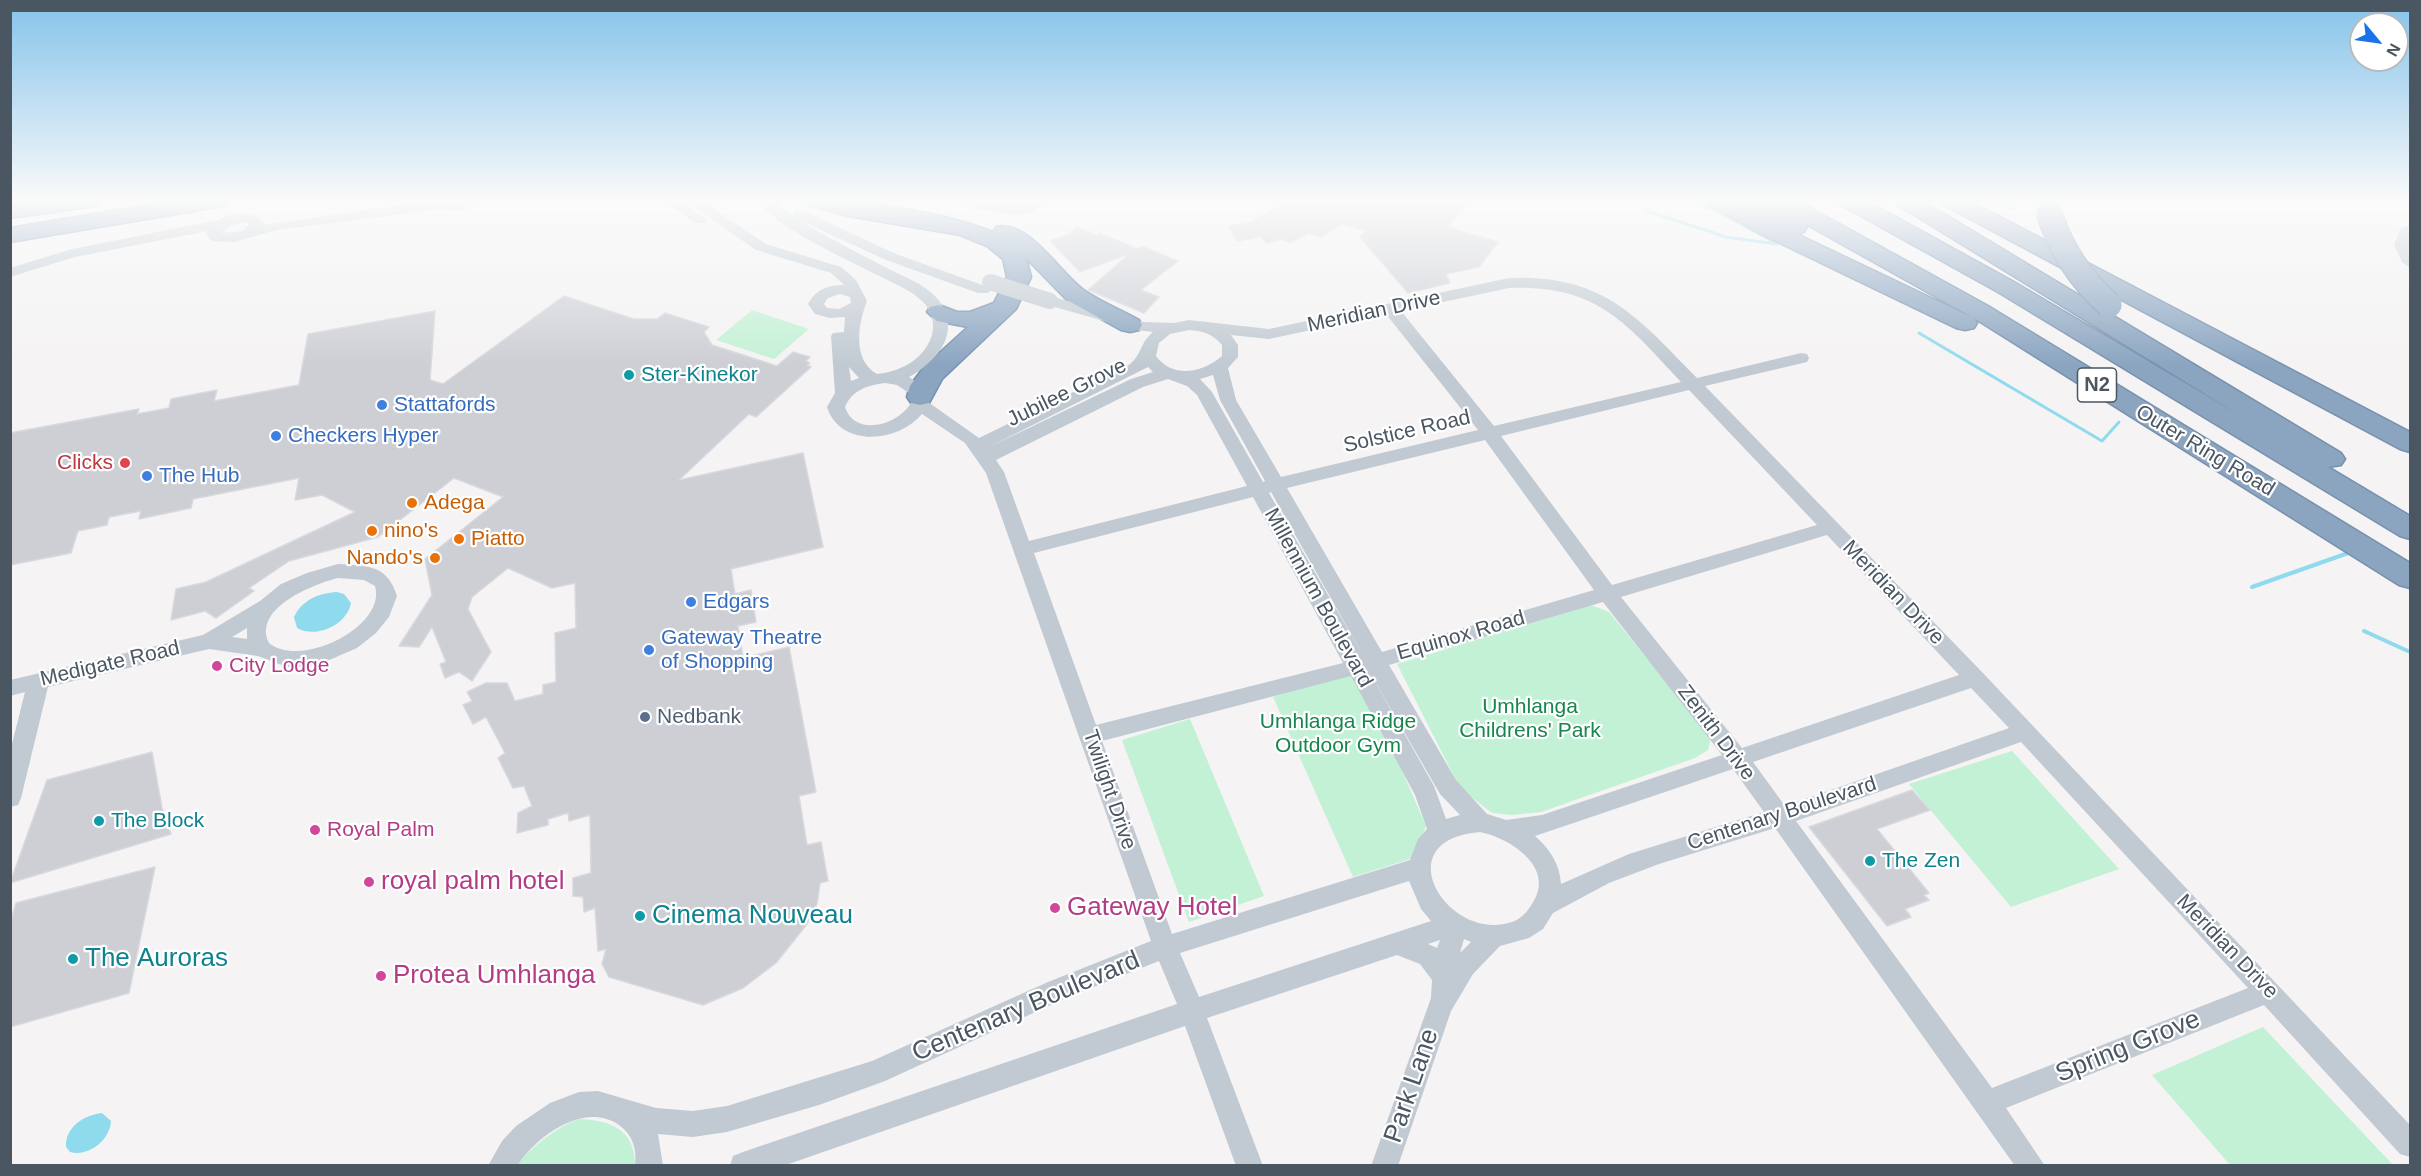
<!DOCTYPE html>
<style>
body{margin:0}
#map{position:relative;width:2421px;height:1176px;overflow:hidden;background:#f5f3f3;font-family:Helvetica,sans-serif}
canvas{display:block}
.frame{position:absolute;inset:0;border:12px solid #4a5661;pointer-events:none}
.north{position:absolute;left:2349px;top:12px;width:60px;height:60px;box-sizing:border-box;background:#fff;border:2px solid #b7bbc0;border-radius:50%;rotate:119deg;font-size:16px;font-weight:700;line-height:24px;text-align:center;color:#4a5661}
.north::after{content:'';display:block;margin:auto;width:21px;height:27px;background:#1a73e8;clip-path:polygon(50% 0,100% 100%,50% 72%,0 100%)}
</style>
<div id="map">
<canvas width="2421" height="1176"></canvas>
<div class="frame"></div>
<div class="north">N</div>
</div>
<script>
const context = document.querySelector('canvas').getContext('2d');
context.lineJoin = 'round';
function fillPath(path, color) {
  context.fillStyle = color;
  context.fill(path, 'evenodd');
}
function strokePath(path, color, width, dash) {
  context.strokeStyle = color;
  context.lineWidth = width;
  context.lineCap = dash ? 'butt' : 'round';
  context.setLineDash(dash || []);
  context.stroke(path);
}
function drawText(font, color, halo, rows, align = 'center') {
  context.font = font + ' Helvetica,sans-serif';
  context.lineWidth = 4.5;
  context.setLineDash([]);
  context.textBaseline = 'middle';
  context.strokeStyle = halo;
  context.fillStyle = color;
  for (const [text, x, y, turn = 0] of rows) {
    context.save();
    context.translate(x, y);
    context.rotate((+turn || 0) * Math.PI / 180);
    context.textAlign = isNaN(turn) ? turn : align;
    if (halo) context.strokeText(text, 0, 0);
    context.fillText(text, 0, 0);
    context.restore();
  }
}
fillPath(new Path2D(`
 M 752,310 L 809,329 L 774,359 L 716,340 Z
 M 1591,605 L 1609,612 L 1705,729 L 1710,741 L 1708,750 L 1695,758 L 1541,812 L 1512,815 L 1492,813 L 1460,788 L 1397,664 Z
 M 1357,667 L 1426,826 L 1413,858 L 1353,877 L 1273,697 Z
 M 1190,719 L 1264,896 L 1189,922 L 1122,740 Z
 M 2012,751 L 2119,869 L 2011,907 L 1909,784 Z
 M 2263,1027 L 2393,1165 L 2230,1165 L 2152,1075 Z
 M 578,1119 C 610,1120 635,1129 635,1165 L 515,1166 C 535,1145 552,1130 578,1119 Z`), '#c3f1d5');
fillPath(new Path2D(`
 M 337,592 L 344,594 L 351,603 C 347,625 316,639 297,628 L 294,617 C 302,600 319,593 337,592 Z
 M 102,1113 L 111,1121 C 110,1140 89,1157 70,1152 L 66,1147 C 65,1127 84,1115 102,1113 Z`), '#90daee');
strokePath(new Path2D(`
 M 1695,200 L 1774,242
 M 1988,200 L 2012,208
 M 1647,211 L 1726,237 L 1777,244
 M 1919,333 L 2102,441 L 2119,422`), '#90daee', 3);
strokePath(new Path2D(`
 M 2252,587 L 2351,552
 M 2364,631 L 2410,652`), '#90daee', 4);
const building = new Path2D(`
 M 964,200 L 1047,200 L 1032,212 L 1016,215 L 964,206 Z
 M 1291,200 L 1468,200 L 1448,227 L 1498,242 L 1479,267 L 1446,274 L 1450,283 L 1408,293 L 1360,237 L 1366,231 L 1341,224 L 1321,237 L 1309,233 L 1290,243 L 1282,239 L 1267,243 L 1260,237 L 1237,241 L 1228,226 L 1251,222 Z
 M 1077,227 L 1097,235 L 1100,233 L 1138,249 L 1142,246 L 1178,261 L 1141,290 L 1159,297 L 1144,313 L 1088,290 L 1129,254 L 1080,272 L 1050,241 L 1067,235 Z
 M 564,296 L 634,319 L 657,319 L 665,313 L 709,327 L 704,332 L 712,345 L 777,366 L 793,352 L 810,357 L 806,361 L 810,363 L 807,365 L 811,367 L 756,417 L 749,414 L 679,480 L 803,453 L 823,547 L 731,569 L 735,594 L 751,590 L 756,622 L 738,626 L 743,658 L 789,647 L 816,792 L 799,796 L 807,845 L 821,842 L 828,881 L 820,883 L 817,904 L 807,924 L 776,963 L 743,988 L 703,1005 L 609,977 L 602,964 L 606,949 L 598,951 L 595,908 L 584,912 L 583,897 L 573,896 L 573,878 L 591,873 L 590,815 L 569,821 L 568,813 L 548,819 L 548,825 L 517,833 L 518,813 L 532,806 L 524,786 L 513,788 L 498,758 L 505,753 L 486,717 L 473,724 L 463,705 L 472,701 L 467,692 L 486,683 L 507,683 L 515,701 L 543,694 L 543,685 L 556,682 L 555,633 L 576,628 L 575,583 L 552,588 L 508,568 L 472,597 L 468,609 L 491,652 L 472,681 L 459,672 L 445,678 L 440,664 L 446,662 L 432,627 L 419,647 L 399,646 L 432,595 L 425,559 L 503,497 L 454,478 L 378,537 L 289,561 L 249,588 L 254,591 L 216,618 L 205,611 L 171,620 L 176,589 L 206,582 L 355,512 L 322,495 L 295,500 L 299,478 L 193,499 L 191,508 L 139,519 L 141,511 L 109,517 L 107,525 L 78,531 L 71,553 L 10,565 L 10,433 L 139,409 L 137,414 L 169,408 L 171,399 L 217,390 L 214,401 L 299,385 L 308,334 L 435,311 L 430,380 L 443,384 Z
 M 152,752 L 162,808 L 171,834 L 10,883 L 47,780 Z
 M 1912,790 L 1930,810 L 1877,829 L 1929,893 L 1924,895 L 1929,900 L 1905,909 L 1911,917 L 1887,926 L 1809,827 Z
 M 155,867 L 129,993 L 10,1027 L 10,924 L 16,903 Z`);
fillPath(building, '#cdcfd5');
strokePath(building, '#d7d9de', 1.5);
const highway = new Path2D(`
 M 42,200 L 100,200 L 97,205 L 89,207 L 10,218 L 10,204 Z
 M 179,200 L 229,200 L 226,205 L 218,207 L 10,242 L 10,228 Z
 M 806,200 C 858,199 944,212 993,232 L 996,227 C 1029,219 1060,274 1085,291 C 1101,302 1121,310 1139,320 L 1142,325 L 1139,330 L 1130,332 L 1121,330 L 1067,300 L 1026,258 L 1031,277 L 1016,309 L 942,379 L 929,403 L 920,405 L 911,403 L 907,397 L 910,386 L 924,367 L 968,327 L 937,321 L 927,312 L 930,307 L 939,305 L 957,312 L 970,312 L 994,303 L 1007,277 L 1003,259 L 987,246 L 960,235 L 848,216 L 809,205 Z
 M 1707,200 L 1762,200 L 1793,216 L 1769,200 L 1796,200 L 1988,306 L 2410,563 L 2410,588 L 2399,585 L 1974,318 L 1977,323 L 1974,328 L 1965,330 L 1956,328 L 1765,236 L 1710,205 ZM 1804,223 L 1970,316 L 1971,317 L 1797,234 L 1804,232 L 1807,227 Z
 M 1838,200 L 1865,200 L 2014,282 L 2241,416 L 1898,205 L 1895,200 L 1921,200 L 2341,453 L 2345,459 L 2341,465 L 2328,467 L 2410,516 L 2410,539 L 2400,536 L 1998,292 L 1841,205 Z
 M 1941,200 L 1968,200 L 2410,432 L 2410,452 L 2400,449 L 1944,205 Z`);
strokePath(highway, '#7690ad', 3);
fillPath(new Path2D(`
 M 435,200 L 459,202 L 481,200 L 461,211 L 442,209 L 278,230 L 234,242 L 212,241 L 206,234 L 208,231 L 75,257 L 10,277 L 10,268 L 72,249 L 218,220 C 232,213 253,209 264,223 L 263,225 ZM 245,222 L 249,224 L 243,231 L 221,233 L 232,225 Z
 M 664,200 L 680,200 L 707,220 L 705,223 L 695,223 Z
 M 684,200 L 700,200 L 766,244 L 841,267 L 856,280 L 867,301 C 858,324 852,360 877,374 C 896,372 916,364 927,346 C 936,332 935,315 924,303 C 912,290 893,283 877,275 C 844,258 777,228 756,200 L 772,200 L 793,216 L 794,211 L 804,211 L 896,254 L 988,287 L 991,290 L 988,293 L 978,293 L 886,260 L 797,219 C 826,237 857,252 887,268 C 903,276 922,283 935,296 C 964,327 940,361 909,377 L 922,386 L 928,402 L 979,438 L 1129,365 C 1142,355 1140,342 1153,332 L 1136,330 L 1044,304 L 1042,301 L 1050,296 L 1143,322 L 1174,323 L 1189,320 L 1269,329 L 1509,278 C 1604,275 1635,315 1697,378 L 1801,353 L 1807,354 L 1809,358 L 1807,362 L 1705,386 L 1982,672 L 2410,1125 L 2410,1157 L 2400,1154 L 2264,1005 L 2006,1108 L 2045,1166 L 2015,1166 L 1775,828 L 1659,864 L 1609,883 L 1553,913 L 1543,929 L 1529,938 L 1500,946 L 1473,974 L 1451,1011 L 1398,1166 L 1371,1166 L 1431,998 L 1432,980 L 1420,964 L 1397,955 L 1207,1018 L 1263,1166 L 1236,1166 L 1185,1026 L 783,1166 L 730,1166 L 733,1156 L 743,1152 L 1177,1004 L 1159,961 L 1066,998 L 885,1081 L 819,1105 L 727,1132 L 693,1137 L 658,1134 L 663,1166 L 635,1166 C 637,1149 633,1135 619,1125 C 584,1101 537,1136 517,1166 L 488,1166 L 502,1141 L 516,1126 L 550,1103 L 579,1092 L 598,1091 L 656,1108 L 693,1111 L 727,1106 L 872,1061 L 1048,982 L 1151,941 L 986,473 L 965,443 L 922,414 C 898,443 840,448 827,407 L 835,393 L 831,336 L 833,333 L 844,332 L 845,317 L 830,318 L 815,314 L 808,304 C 816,289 828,285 844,285 L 831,273 L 756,250 ZM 1509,288 C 1597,285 1625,322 1681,382 L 1494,426 L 1401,311 ZM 840,294 L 850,297 L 851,303 L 839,309 L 827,308 L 824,304 L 828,298 ZM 1386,314 L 1478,430 L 1281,477 L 1236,400 L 1228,368 L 1238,357 L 1238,345 L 1231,335 L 1269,339 ZM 1189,330 C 1203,331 1213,334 1222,345 L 1222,356 C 1202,373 1173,379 1156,356 L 1159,343 L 1170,334 ZM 849,367 L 859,378 L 851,381 ZM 1148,367 L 1153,372 L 1131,379 L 987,448 ZM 1213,375 L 1220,400 L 1265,481 L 1263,482 L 1212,392 L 1200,379 ZM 1168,379 L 1187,386 L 1197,395 L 1247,486 L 1029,541 L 1004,472 L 996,460 L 1143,387 ZM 885,383 L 897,385 L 909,393 L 912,401 C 900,425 855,438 845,407 C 852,390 868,385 885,383 ZM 1689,390 L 1817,525 L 1612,585 L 1501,436 ZM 1485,440 L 1594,590 L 1382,652 L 1287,488 ZM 1271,492 L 1364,657 L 1269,493 ZM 1253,497 L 1343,663 L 1096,725 L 1034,553 ZM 1827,535 L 1959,675 L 1742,748 L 1621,597 ZM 1603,602 L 1722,755 L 1542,815 L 1506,820 L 1487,814 L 1456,780 L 1389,665 ZM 1369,671 L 1440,794 L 1460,815 L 1446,819 L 1434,786 ZM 1351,676 L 1415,795 L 1427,829 L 1418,839 L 1410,860 L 1172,934 L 1102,741 ZM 1971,688 L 2009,728 L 1785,806 L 1753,762 ZM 2021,742 L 2248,988 L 1992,1088 L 1796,821 ZM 1733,769 L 1764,812 L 1629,854 L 1561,884 C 1560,864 1549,848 1535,836 ZM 1480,832 C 1510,838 1557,868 1532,904 C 1527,912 1521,919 1512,922 C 1449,944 1383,840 1480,832 ZM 1409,881 L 1421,909 L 1431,921 L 1199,997 L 1180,953 ZM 1464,939 L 1471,942 L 1460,953 ZM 1440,940 L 1437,948 L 1428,944 Z
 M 2410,225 L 2410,268 L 2402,262 L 2394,245 L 2400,229 Z
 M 338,564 C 367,566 387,564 397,596 L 389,617 L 376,633 L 357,648 L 327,661 L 303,667 L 287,667 L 258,656 L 209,649 L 48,687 L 21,798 L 18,805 L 10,807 L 10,752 L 25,692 L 10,696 L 10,680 L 203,635 L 260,601 L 281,584 L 307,573 ZM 338,578 L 364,580 L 375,586 C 387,627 300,669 269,643 C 252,608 314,584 338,578 ZM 247,628 L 247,639 L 232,637 Z`), '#c1cad2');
fillPath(highway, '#8ba5c1');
const highwayBridge = new Path2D(`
 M 2049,213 C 2061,250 2080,279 2109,305`);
strokePath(highwayBridge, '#7690ad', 27, []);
strokePath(new Path2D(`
 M 990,282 L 1050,301`), '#c1cad2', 16);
strokePath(highwayBridge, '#8ba5c1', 25);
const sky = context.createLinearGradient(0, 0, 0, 365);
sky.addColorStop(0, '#85c3ea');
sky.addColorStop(0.55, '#fafafa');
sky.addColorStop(1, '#fafafa00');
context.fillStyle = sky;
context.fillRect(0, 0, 2421, 365);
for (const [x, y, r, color] of [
 [629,375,6,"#0f9aa8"],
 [382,405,6,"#3f7fe0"],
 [276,436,6,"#3f7fe0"],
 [125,463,6,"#e0444e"],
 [147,476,6,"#3f7fe0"],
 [412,503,6,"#e8710a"],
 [372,531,6,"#e8710a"],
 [459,539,6,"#e8710a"],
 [435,558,6,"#e8710a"],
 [691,602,6,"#3f7fe0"],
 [649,650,6,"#3f7fe0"],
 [217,666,6,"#d1479c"],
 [645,717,6,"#5c6f8a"],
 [99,821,6,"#0f9aa8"],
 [315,830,6,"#d1479c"],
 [1870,861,6,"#0f9aa8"],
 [369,882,6,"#d1479c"],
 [1055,908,6,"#d1479c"],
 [640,916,6,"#0f9aa8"],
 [73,959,6,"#0f9aa8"],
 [381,976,6,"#d1479c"]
]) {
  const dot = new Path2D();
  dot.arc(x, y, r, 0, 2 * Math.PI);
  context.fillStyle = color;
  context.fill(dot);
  strokePath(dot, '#fff', 2);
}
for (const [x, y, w] of [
 [2097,385,39]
]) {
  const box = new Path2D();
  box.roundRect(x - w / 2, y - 17, w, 34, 4.5);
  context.fillStyle = '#fff';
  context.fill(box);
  strokePath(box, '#4a5661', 1.5);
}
drawText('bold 20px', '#4a5661', null, [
 ["N2",2097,385]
]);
drawText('21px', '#4a5661', '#fff', [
 ["Meridian Drive",1374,312,-12],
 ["Jubilee Grove",1067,393,-26],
 ["Solstice Road",1407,432,-13],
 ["Outer Ring Road",2205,451,31],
 ["Meridian Drive",1893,593,46],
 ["Millennium Boulevard",1318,598,61],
 ["Equinox Road",1461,636,-16],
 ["Medigate Road",110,664,-13],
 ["Zenith Drive",1716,733,53],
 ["Twilight Drive",1109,790,71],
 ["Centenary Boulevard",1782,814,-18],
 ["Meridian Drive",2227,947,46]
]);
drawText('21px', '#0d838f', '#fff', [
 ["Ster-Kinekor",641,375],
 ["The Block",111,821],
 ["The Zen",1882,861]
], 'left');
drawText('21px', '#366cbe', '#fff', [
 ["Stattafords",394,405],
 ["Checkers Hyper",288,436],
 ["The Hub",159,476],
 ["Edgars",703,602],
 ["Gateway Theatre",661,638],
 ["of Shopping",661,662]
], 'left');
drawText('21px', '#be3a42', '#fff', [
 ["Clicks",113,463]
], 'right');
drawText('21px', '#c56008', '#fff', [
 ["Adega",424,503],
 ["nino's",384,531],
 ["Piatto",471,539],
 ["Nando's",423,558,"right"]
], 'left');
drawText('21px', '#b23c85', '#fff', [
 ["City Lodge",229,666],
 ["Royal Palm",327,830]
], 'left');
drawText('21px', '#17864f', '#fff', [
 ["Umhlanga",1530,707],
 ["Childrens' Park",1530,731],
 ["Umhlanga Ridge",1338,722],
 ["Outdoor Gym",1338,746]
]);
drawText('21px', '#4e5e75', '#fff', [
 ["Nedbank",657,717]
], 'left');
drawText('26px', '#b23c85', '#fff', [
 ["royal palm hotel",381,882],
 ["Gateway Hotel",1067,908],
 ["Protea Umhlanga",393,976]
], 'left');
drawText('26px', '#0d838f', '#fff', [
 ["Cinema Nouveau",652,916],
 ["The Auroras",85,959]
], 'left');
drawText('26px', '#4a5661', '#fff', [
 ["Centenary Boulevard",1026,1007,-23],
 ["Spring Grove",2128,1047,-22],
 ["Park Lane",1412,1086,-71]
]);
</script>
